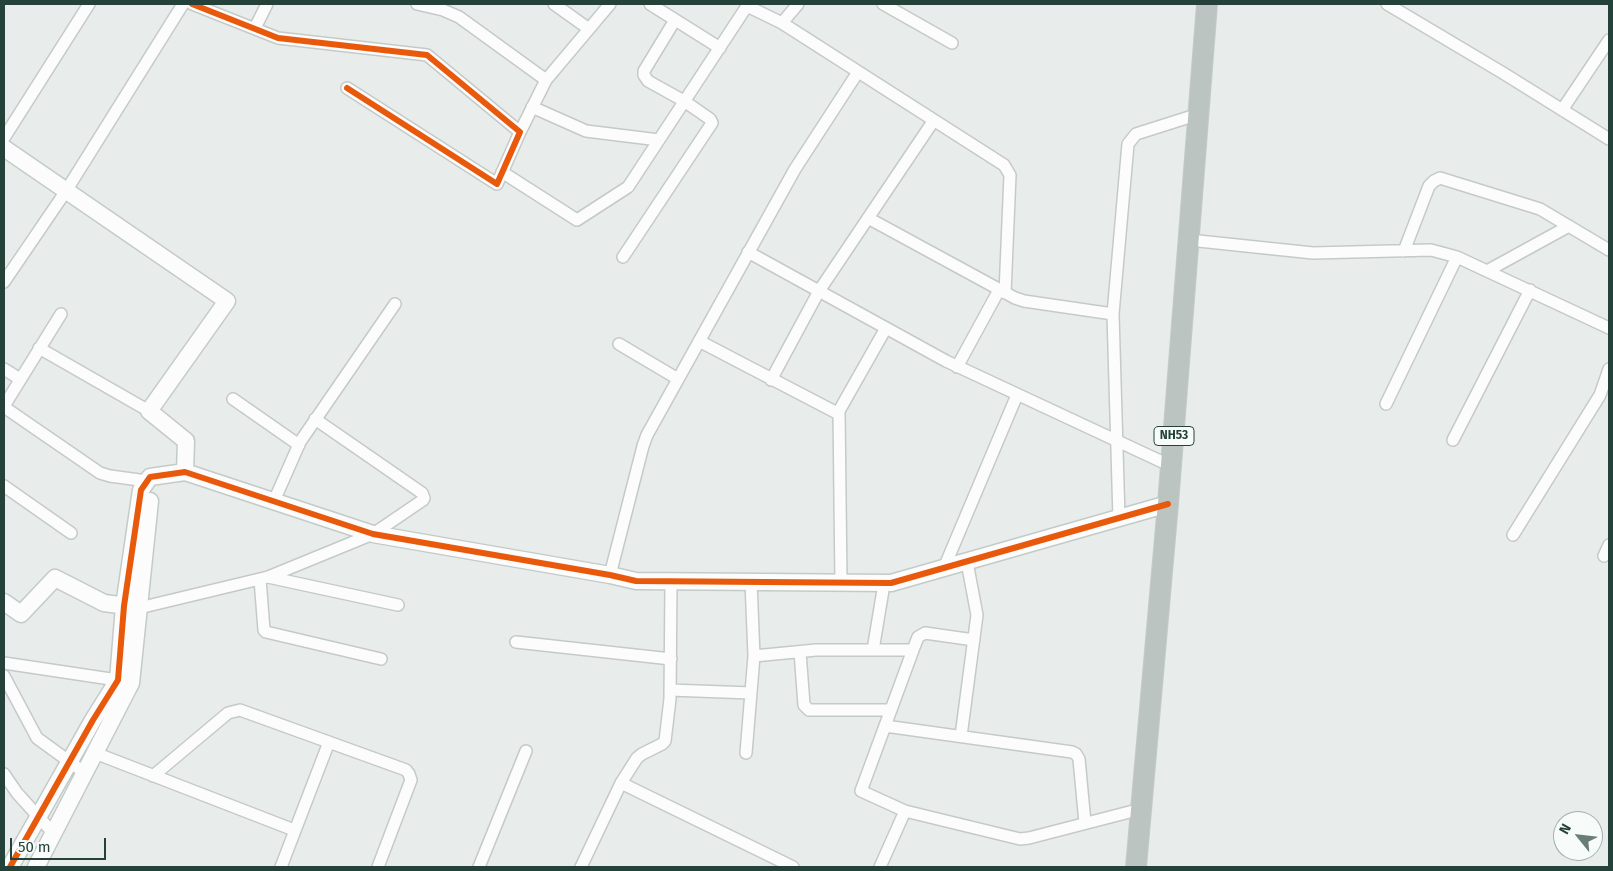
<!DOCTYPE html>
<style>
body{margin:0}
#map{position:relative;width:1613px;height:871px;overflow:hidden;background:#e8edeb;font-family:"Fira Sans",sans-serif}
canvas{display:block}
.frame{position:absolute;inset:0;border:5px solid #24423a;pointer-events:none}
.north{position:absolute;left:1553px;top:811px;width:50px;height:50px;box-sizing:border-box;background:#f7fbf9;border:1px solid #a3b1ad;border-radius:50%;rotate:299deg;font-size:14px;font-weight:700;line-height:20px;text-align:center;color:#24423a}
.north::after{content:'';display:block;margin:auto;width:18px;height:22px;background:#697e78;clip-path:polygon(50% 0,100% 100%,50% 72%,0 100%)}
.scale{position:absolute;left:10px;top:838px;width:96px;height:22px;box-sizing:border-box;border:2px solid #24423a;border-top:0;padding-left:6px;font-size:15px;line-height:18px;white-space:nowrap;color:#24423a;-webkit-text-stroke:4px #f7fbf9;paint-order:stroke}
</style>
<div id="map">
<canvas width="1613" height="871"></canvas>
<div class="frame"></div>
<div class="north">N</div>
<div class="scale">50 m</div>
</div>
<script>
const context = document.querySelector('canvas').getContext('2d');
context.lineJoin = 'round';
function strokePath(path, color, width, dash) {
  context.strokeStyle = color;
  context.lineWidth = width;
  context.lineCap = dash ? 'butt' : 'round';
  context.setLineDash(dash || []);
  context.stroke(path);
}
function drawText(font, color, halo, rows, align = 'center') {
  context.font = font + ' "Fira Sans",sans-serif';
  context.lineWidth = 4;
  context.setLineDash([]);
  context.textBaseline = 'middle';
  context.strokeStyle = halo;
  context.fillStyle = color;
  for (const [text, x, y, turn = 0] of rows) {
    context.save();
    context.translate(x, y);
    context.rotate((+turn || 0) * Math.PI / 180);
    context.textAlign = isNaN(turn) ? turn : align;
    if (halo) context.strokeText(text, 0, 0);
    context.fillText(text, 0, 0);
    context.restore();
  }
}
const street = new Path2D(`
 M 192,4 L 278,38 L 427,55 L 520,132 L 497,184 L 347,88
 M 417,4 L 443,10 L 459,17 L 546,80
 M 554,4 L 589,29
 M 650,4 L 720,48
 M 883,4 L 952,43
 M 1387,4 L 1503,73 L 1609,139
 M 782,23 L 1004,165 L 1010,175 L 1005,293
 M 255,28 L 267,4
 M 532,107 L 586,131 L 659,140
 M 1562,110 L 1609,40
 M 520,132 L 546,80 L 610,4
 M 4,138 L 89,4
 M 502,172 L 577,220 L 628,187 L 747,6 L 782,23 L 798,4
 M 868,218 L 1015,298 L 1024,301 L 1113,314
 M 1189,240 L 1313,253 L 1431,250 L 1457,257 L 1609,328
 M 1404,251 L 1429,186 L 1434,181 L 1440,178 L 1540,209 L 1609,250
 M 748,252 L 946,361 L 1171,466
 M 623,257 L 712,123 L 710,119 L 684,101 L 648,81 L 644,75 L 644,71 L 675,20
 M 1487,271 L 1569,226
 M 4,282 L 66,191 L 183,4
 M 699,341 L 839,414
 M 619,344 L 678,379
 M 39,348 L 149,411
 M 957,367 L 999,290
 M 4,369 L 20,379
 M 771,380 L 819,291 L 934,120
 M 233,399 L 299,445
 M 1386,404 L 1457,257
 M 4,406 L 61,314
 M 4,407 L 100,473 L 110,476 L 147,481
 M 1453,440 L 1530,290
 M 4,486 L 71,533
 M 274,501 L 300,442 L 395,304
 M 1119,518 L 1113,314 L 1128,144 L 1136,134 L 1199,114
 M 1513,535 L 1600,395 L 1609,369
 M 1604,556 L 1609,545
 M 944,568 L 1017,395
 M 610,575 L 643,446 L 647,435 L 795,169 L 858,72
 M 268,577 L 398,605
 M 260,579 L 264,630 L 266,632 L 381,659
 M 751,582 L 754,656 L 816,650 L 913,650 L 861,791 L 905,811 L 880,867
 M 841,583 L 839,411 L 886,328
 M 139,608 L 268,577 L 373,534 L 423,500 L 424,498 L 422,493 L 315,419
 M 516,642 L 671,659
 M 873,650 L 884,584
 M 913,650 L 918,637 L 925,633 L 974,640
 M 800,652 L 804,705 L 809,710 L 891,710
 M 4,663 L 124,681
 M 4,676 L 37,738 L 85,773
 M 670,690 L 751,693
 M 885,726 L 1072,752 L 1076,754 L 1079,759 L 1085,823
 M 961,736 L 977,615 L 967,562
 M 95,753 L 294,830
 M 746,753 L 754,656
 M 4,774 L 17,793 L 54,834
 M 153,776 L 228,713 L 240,710 L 406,770 L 409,774 L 411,780 L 378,867
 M 621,783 L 793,867
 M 905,811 L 1020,839 L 1029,838 L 1141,809
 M 281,867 L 329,742
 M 479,867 L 526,751
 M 581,867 L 621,783 L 637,758 L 642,754 L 662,744 L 665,741 L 670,699 L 671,582`);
const secondary = new Path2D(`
 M 4,148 L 227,301 L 149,411 L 186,441 L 185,472
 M 4,602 L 21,614 L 55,578 L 104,603 L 135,607
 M 10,867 L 93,720 L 118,680 L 124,606 L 141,490 L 150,477 L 185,472 L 373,534 L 610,575 L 636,581 L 891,583 L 1168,504
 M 36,867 L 131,683 L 150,501`);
const highway = new Path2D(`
 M 1136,867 L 1168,504 L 1207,4`);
strokePath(street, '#c5cac8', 14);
strokePath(secondary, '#c3cbc8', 19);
strokePath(highway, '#c3ccc9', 22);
strokePath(street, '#fcfcfc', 11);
strokePath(secondary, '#fcfcfc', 16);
strokePath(highway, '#bcc4c2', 20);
strokePath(new Path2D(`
 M 192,4 L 278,38 L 427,55 L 520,132 L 497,184 L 347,88
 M 10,867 L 93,720 L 118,680 L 124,606 L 141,490 L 150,477 L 185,472 L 373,534 L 610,575 L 636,581 L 891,583 L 1168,504`), '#e8590c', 6);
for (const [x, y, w] of [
 [1174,436,40]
]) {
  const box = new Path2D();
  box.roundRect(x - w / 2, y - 9.5, w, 19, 4);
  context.fillStyle = '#f7fbf9';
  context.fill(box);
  strokePath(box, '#24423a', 1);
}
drawText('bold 12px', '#24423a', null, [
 ["NH53",1174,436]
]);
</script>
